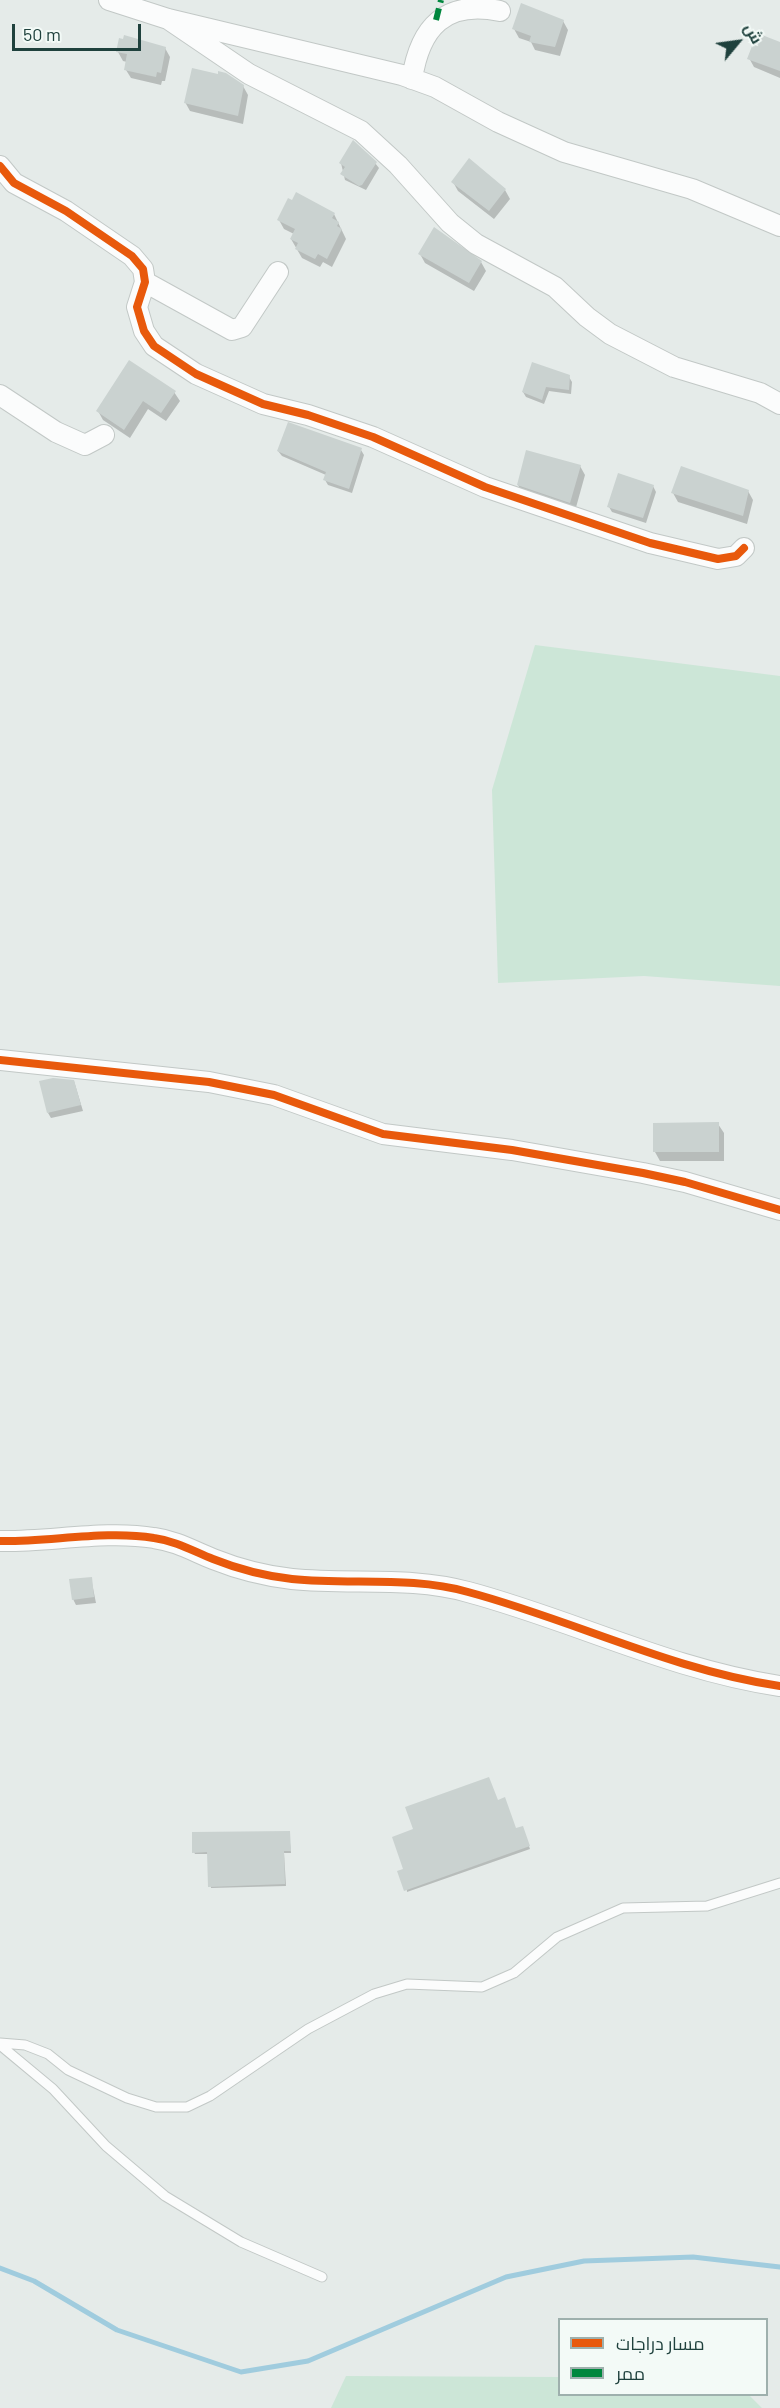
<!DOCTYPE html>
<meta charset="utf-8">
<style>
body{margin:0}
#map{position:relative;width:780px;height:2408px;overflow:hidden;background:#e5ebe9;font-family:Barlow,Cairo,sans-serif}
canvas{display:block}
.legend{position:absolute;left:558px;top:2318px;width:210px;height:78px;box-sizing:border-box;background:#f3faf7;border:2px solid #9eb0ad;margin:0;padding:8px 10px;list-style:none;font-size:18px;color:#1f413d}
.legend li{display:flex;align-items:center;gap:12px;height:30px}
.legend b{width:30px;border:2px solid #9eb0ad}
.north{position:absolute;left:708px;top:12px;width:60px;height:60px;-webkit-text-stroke:4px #f3faf7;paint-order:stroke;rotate:61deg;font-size:16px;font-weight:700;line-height:24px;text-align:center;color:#1f413d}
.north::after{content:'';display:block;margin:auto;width:21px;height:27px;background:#1f413d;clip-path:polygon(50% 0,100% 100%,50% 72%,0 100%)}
.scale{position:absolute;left:12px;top:24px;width:129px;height:27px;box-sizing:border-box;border:3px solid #1f413d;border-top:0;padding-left:8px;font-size:18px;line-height:21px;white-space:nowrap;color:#1f413d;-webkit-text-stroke:4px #f3faf7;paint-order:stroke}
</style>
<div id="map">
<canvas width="780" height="2408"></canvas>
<ul class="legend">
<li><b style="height:8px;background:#e8590c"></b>مسار دراجات</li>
<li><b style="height:8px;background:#00873e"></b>ممر</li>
</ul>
<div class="north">ش</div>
<div class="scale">50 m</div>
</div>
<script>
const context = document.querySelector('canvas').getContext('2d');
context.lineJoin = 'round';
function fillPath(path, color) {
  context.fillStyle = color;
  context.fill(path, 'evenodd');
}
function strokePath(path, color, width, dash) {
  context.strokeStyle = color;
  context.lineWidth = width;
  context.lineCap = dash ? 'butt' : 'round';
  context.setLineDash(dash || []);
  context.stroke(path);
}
fillPath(new Path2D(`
 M 535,645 L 780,676 L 780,986 L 644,976 L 498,983 L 492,790 Z
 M 346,2376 L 559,2377 L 560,2394 L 749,2395 L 762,2408 L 331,2408 Z`), '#cce6d7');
fillPath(new Path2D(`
 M 563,21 L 568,30 L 560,56 L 535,50 L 531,42 L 519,38 L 514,29 Z
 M 780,44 L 780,78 L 754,67 L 749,58 Z
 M 165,48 L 170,57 L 165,81 L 162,81 L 161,85 L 131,78 L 126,70 L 127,62 L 123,61 L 118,52 Z
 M 243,86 L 248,95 L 243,124 L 190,111 L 185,102 Z
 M 341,163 L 375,163 L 379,168 L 366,190 L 345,180 Z
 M 453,182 L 505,190 L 510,199 L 494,219 L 458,191 Z
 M 334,214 L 346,239 L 332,267 L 323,262 L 320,267 L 302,258 L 291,239 L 294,234 L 284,229 L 279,220 Z
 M 420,254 L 481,262 L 486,271 L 474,291 L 425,263 Z
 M 569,377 L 572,382 L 571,394 L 549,391 L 544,404 L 526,397 L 523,392 Z
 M 174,392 L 180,401 L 166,421 L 148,409 L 130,438 L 103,420 L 98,411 Z
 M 361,450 L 364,455 L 352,493 L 328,485 L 325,480 L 326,475 L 282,456 L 278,451 Z
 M 580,466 L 585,475 L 575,511 L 523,494 L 518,485 Z
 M 653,486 L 656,492 L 646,523 L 612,512 L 609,507 Z
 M 748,491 L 753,500 L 747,524 L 678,502 L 673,493 Z
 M 74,1081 L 83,1111 L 51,1118 L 48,1113 Z
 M 655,1124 L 718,1124 L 724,1133 L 724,1161 L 660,1161 L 655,1152 Z
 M 91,1578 L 96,1603 L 76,1605 L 73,1599 Z
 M 497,1801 L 516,1830 L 523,1830 L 530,1849 L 407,1892 L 405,1870 L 415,1830 Z
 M 289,1832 L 291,1853 L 284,1853 L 286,1886 L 211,1888 L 208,1854 L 195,1854 L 194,1852 Z`), '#0003');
strokePath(new Path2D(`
 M 0,2268 L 34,2281 L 117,2330 L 241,2372 L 308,2361 L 506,2277 L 584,2261 L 693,2257 L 780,2267`), '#a0ccde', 5);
fillPath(new Path2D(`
 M 521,3 L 564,20 L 555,47 L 529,42 L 531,36 L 512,29 Z
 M 757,33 L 780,42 L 780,71 L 747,59 Z
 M 124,35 L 166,47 L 161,73 L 157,72 L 156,77 L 124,70 L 127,54 L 116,52 L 119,38 L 123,39 Z
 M 192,68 L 218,74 L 218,71 L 226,73 L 244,85 L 238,116 L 184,103 Z
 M 353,140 L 377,162 L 362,185 L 359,186 L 340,174 L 345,167 L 339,163 Z
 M 469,158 L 506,189 L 489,211 L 451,182 Z
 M 296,192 L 335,213 L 332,218 L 339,222 L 337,226 L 342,229 L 327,259 L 318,254 L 315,259 L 295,249 L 298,243 L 290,239 L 295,229 L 277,220 L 288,198 L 292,200 Z
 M 434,227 L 482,261 L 469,283 L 418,254 Z
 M 129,360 L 176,391 L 161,413 L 143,401 L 124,430 L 96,411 Z
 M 532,362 L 570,375 L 569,390 L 546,387 L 542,400 L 522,392 Z
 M 288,422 L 362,448 L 349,489 L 323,480 L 326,472 L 277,451 Z
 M 526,450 L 581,465 L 570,503 L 517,485 Z
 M 681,466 L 749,490 L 743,516 L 671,493 Z
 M 618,473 L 654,485 L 643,518 L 607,507 Z
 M 53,1078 L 74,1080 L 81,1105 L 47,1113 L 39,1081 Z
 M 719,1122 L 719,1152 L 653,1152 L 653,1123 Z
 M 92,1577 L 94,1597 L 72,1600 L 69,1579 Z
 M 489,1777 L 498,1800 L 505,1797 L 516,1828 L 523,1826 L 530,1846 L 404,1891 L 397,1871 L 403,1869 L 392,1837 L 413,1829 L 405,1807 Z
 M 290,1831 L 291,1851 L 284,1851 L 285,1884 L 208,1887 L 207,1852 L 192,1853 L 192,1832 Z`), '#cad2d0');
const lane = new Path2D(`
 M 0,2043 L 25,2045 L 48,2054 L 68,2070 L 127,2098 L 156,2107 L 187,2107 L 210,2096 L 308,2029 L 374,1994 L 407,1984 L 482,1987 L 514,1973 L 557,1937 L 623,1908 L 707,1906 L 780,1883
 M 0,2045 L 53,2089 L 106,2146 L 165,2196 L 241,2242 L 322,2277`);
const street = new Path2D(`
 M 109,0 L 168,19 L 402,75 L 435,87 L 498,122 L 564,152 L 692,189 L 780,226
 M 168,19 L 249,74 L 361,131 L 398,165 L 450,223 L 476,244 L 555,287 L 587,317 L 610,334 L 674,367 L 760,393 L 780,404
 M 412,79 C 420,27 445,0 500,11
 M 0,166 L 14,183 L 66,211 L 132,256 L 143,269 L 145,282 L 137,307 L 144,331 L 154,346 L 196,374 L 263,404 L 308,415 L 373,437 L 485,487 L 650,543 L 718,559 L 736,556 L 744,548
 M 145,282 L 232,330 L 242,327 L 278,272
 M 0,395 L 56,432 L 85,445 L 104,435
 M 0,1060 L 209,1082 L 274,1095 L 383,1134 L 512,1150 L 643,1173 L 685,1182 L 780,1210
 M 0,1541 C 49,1542 106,1530 154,1538 C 176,1541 193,1551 213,1559 C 238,1569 265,1576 292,1579 C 351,1585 411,1576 468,1592 C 573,1620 671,1670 780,1686`);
strokePath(lane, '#c2c8c6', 11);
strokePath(street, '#c2c8c6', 22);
strokePath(lane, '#fbfcfc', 9);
strokePath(street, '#fbfcfc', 20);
strokePath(new Path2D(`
 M 436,20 L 441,0`), '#00873e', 6, [12, 6]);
strokePath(new Path2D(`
 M 0,166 L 14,183 L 66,211 L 132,256 L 143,269 L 145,282 L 137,307 L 144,331 L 154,346 L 196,374 L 263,404 L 308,415 L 373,437 L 485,487 L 650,543 L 718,559 L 736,556 L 744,548
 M 0,1060 L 209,1082 L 274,1095 L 383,1134 L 512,1150 L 643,1173 L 685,1182 L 780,1210
 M 0,1541 C 49,1542 106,1530 154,1538 C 176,1541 193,1551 213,1559 C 238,1569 265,1576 292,1579 C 351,1585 411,1576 468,1592 C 573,1620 671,1670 780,1686`), '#e8590c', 8);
</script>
